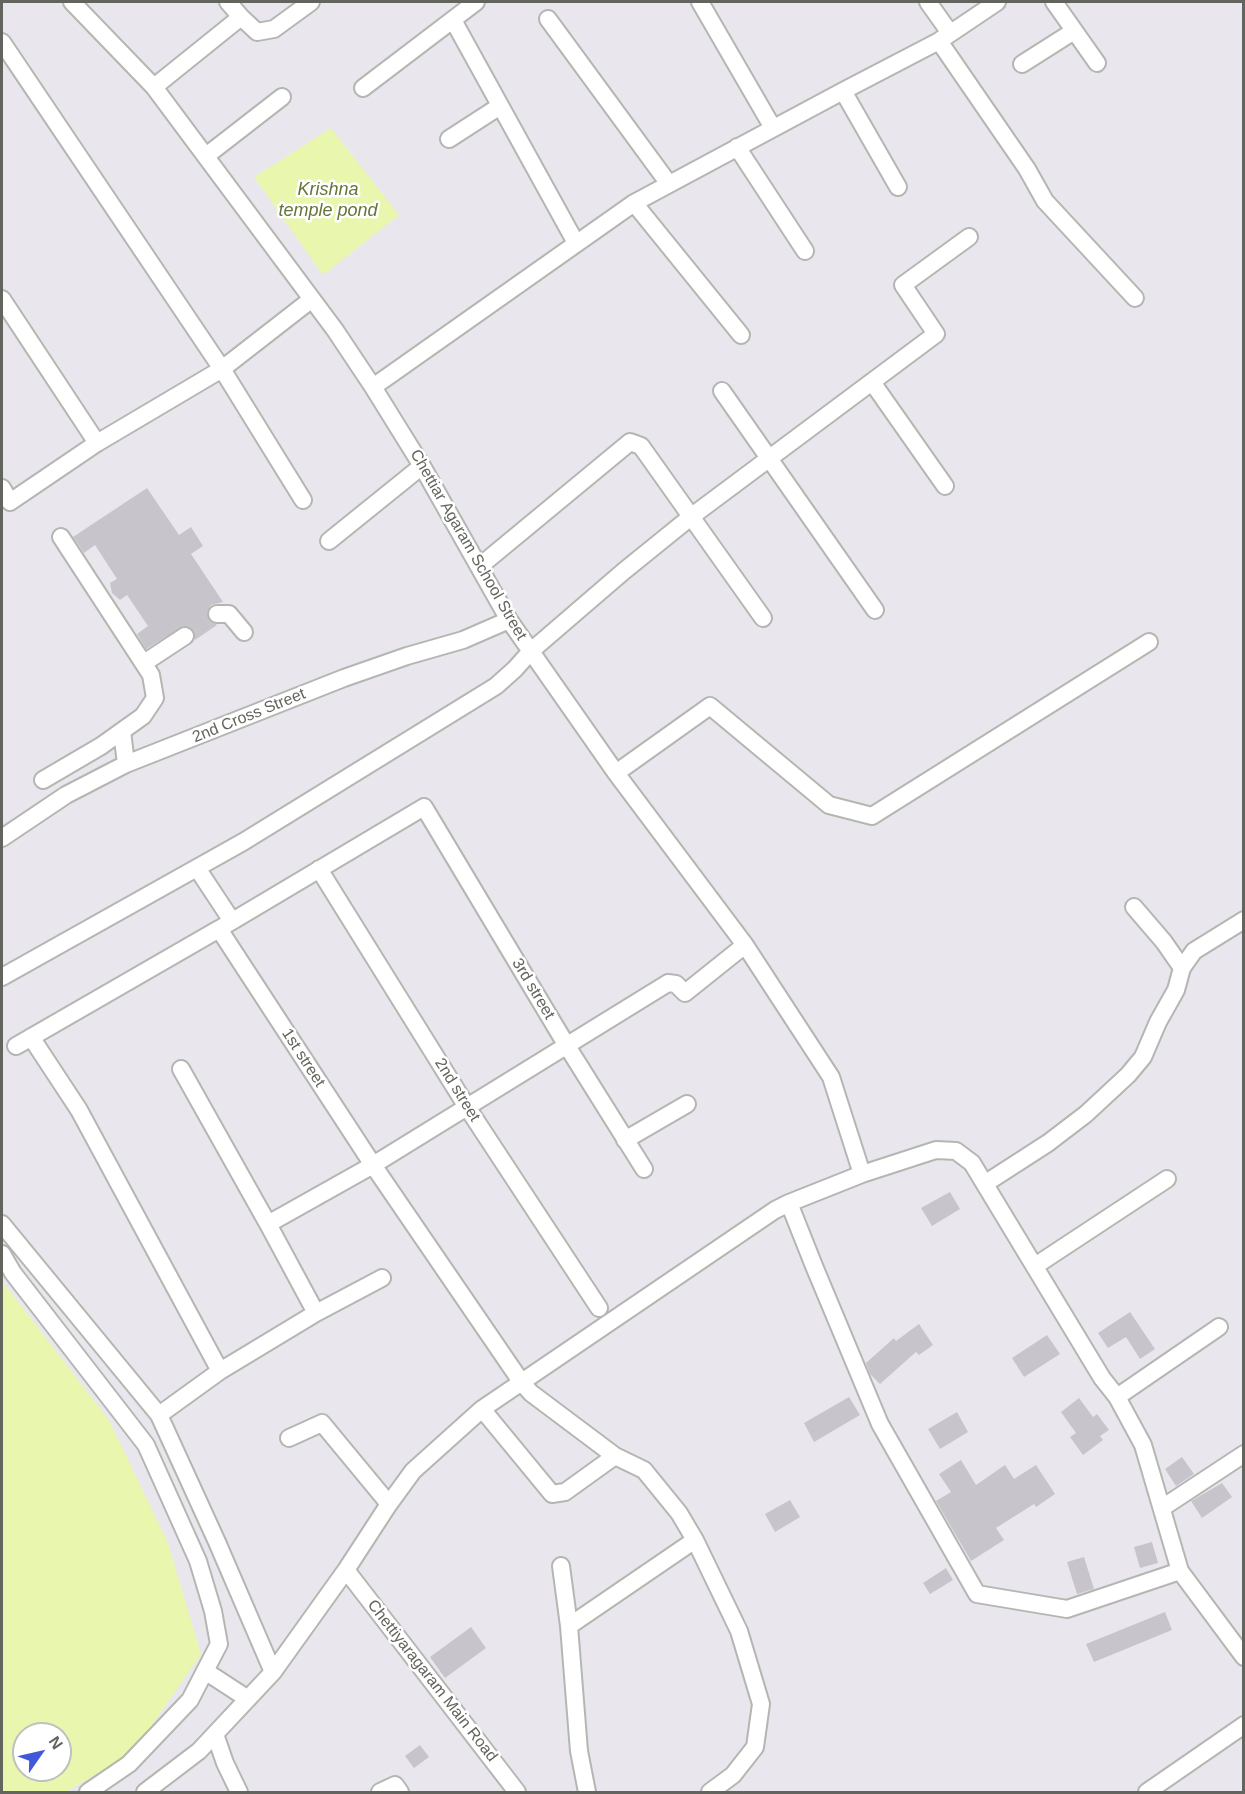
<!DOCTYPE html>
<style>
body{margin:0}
#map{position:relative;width:1245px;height:1794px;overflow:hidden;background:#eae6ee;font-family:Helvetica,sans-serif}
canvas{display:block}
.frame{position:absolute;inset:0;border:3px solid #62655d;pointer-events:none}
.north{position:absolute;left:12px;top:1722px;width:60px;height:60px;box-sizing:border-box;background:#fff;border:2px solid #c0c1be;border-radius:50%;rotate:56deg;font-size:16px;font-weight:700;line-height:24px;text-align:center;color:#62655d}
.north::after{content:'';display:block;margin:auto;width:21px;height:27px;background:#4158d9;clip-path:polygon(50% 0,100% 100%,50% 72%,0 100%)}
</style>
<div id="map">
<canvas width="1245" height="1794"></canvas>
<div class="frame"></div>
<div class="north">N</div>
</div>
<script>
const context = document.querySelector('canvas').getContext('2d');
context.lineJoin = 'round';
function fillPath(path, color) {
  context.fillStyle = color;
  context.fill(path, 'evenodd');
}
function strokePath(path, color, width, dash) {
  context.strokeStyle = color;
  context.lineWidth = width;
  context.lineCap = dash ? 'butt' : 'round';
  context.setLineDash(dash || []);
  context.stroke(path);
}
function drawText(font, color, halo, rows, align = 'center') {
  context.font = font + ' Helvetica,sans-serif';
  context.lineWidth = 5;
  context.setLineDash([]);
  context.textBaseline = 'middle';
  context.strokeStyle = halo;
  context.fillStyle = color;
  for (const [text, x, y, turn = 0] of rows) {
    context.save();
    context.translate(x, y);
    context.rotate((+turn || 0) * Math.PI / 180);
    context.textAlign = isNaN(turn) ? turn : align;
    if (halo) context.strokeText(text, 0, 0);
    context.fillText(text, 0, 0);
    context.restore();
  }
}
fillPath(new Path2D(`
 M 331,128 L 399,215 L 323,275 L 254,177 Z
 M 2,1281 L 109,1420 L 168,1543 L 201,1654 L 134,1751 L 66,1792 L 2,1792 ZM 24,1734 L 60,1734 L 60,1770 L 24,1770 Z`), '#e8f7ad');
fillPath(new Path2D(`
 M 147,488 L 179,535 L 191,527 L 203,546 L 191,554 L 223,602 L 211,605 L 207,613 L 208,620 L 217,625 L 195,640 L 195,635 L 193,630 L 189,626 L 184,626 L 146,649 L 137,634 L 148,626 L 127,595 L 120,600 L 112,593 L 110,583 L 117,579 L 95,545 L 84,553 L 73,537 Z
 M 950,1192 L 960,1209 L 932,1226 L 921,1208 Z
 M 1130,1312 L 1155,1349 L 1140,1359 L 1126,1337 L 1108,1348 L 1098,1333 Z
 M 919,1324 L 933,1345 L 919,1355 L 916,1352 L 880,1384 L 870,1374 L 866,1363 L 894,1338 L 896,1341 Z
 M 1047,1335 L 1060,1354 L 1024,1377 L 1012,1358 Z
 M 849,1397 L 860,1415 L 814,1442 L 804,1423 Z
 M 1079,1398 L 1093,1417 L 1097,1414 L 1109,1430 L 1100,1436 L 1103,1440 L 1083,1455 L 1070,1437 L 1076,1433 L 1061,1412 Z
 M 957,1412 L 968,1432 L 940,1449 L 928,1429 Z
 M 1182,1457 L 1194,1474 L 1176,1486 L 1165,1469 Z
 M 961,1460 L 976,1485 L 1005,1465 L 1014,1479 L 1036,1465 L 1055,1494 L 1036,1507 L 1034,1504 L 996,1528 L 1004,1540 L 971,1561 L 936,1501 L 951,1492 L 939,1474 Z
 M 1222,1483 L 1232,1497 L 1202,1518 L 1191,1501 Z
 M 790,1500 L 800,1517 L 775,1532 L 765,1514 Z
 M 1152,1542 L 1158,1563 L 1140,1568 L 1134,1547 Z
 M 1084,1557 L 1094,1589 L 1077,1594 L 1067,1562 Z
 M 946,1568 L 953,1580 L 930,1594 L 923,1583 Z
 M 1165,1612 L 1172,1630 L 1094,1662 L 1086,1644 Z
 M 471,1627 L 486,1648 L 445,1678 L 430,1657 Z
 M 420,1745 L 429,1757 L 414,1768 L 405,1756 Z`), '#c8c4cc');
strokePath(new Path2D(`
 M 185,636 L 217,614`), '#c8c6ca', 16, [16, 8]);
const minor = new Path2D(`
 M 72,2 L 154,87 L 335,330 L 373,387 L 422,466 L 509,620 L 616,773 L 745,945 L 831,1077 L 862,1174
 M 700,2 L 773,128
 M 928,2 L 950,33
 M 1054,2 L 1097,63
 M 241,17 L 257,32 L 274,29 L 311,2
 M 548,19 L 669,184
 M 453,20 L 576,243
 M 939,41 L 1027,169 L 1045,201 L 1135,298
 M 2,42 L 222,369 L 303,500
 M 1022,64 L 1074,31
 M 154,87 L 241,17 L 228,2
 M 363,88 L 476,2
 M 843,91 L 898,187
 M 449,139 L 500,106
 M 737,147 L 805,251
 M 206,156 L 282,97
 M 634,203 L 741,335
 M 2,299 L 97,443
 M 872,382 L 945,486
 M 373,387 L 634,203 L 843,91 L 939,41 L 997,2
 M 722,391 L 875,610
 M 2,488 L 10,502 L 97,443 L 222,369 L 312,299
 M 329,541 L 422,466
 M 480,566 L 630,442 L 641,446 L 763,618
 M 217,614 L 229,614 L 244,632
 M 144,663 L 185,636
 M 122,731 L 126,764
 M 616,773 L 710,706 L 829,805 L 872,816 L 1149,642
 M 43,780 L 101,746 L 143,716 L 155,698 L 151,675 L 61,537
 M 2,838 L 66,795 L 126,764 L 344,678 L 407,656 L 463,640 L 509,620
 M 197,868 L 232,921
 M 319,869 L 467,1107 L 599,1308
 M 1182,968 L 1194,951 L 1244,920
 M 2,977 L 243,842 L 496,686 L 515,669 L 531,651 L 624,571 L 692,516 L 936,334 L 903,285 L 969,237
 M 31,1037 L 79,1110 L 220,1371
 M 16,1046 L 219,929
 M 181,1069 L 268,1224
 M 625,1140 L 687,1104
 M 986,1183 L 1048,1143 L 1086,1114 L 1128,1075 L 1143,1057 L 1158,1022 L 1176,990 L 1182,968 L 1164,942 L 1134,907
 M 789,1203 L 814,1266 L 880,1424 L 977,1594 L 1067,1609 L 1180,1571
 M 2,1224 L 159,1415 L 217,1542 L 273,1672
 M 2,1254 L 13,1273 L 146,1445 L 198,1561 L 213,1611 L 219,1644 L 190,1700 L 129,1764 L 88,1792
 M 1035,1266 L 1167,1179
 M 316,1313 L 382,1278
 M 1117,1397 L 1219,1327
 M 482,1409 L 552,1494 L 565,1492 L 615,1456 L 531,1393 L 522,1383 L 373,1165 L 219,929 L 424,807 L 567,1046 L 644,1169
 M 159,1415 L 220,1371 L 316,1313 L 268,1224 L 373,1165 L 668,983 L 676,984 L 685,993 L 745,945
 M 289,1438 L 322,1423 L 389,1504
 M 615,1456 L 644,1470 L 679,1513 L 695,1540 L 739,1631 L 761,1704 L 755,1747 L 733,1775 L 710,1792
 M 1162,1508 L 1244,1454
 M 561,1566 L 569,1626
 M 346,1570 L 517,1792
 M 205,1671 L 248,1699
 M 215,1734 L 225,1763 L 239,1792
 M 145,1792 L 199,1751 L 273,1672 L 346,1570 L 389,1504 L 413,1471 L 482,1409 L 775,1210 L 789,1203 L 862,1174 L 936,1150 L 956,1151 L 972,1163 L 1102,1378 L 1117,1397 L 1143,1445 L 1180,1571 L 1244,1657
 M 380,1792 L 395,1785 L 400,1792
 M 587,1792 L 579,1751 L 569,1626 L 695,1540
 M 1147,1792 L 1244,1725`);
strokePath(minor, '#b4b7b1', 20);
strokePath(minor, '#fff', 16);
drawText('16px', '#62655d', '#fff', [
 ["Chettiar Agaram School Street",468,545,60],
 ["2nd Cross Street",249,716,-22],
 ["3rd street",533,989,59],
 ["1st street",303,1058,57],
 ["2nd street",457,1090,58],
 ["Chettiyaragaram Main Road",432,1681,52]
]);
drawText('italic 18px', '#647638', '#fff', [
 ["Krishna",328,190],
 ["temple pond",328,211]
]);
</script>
